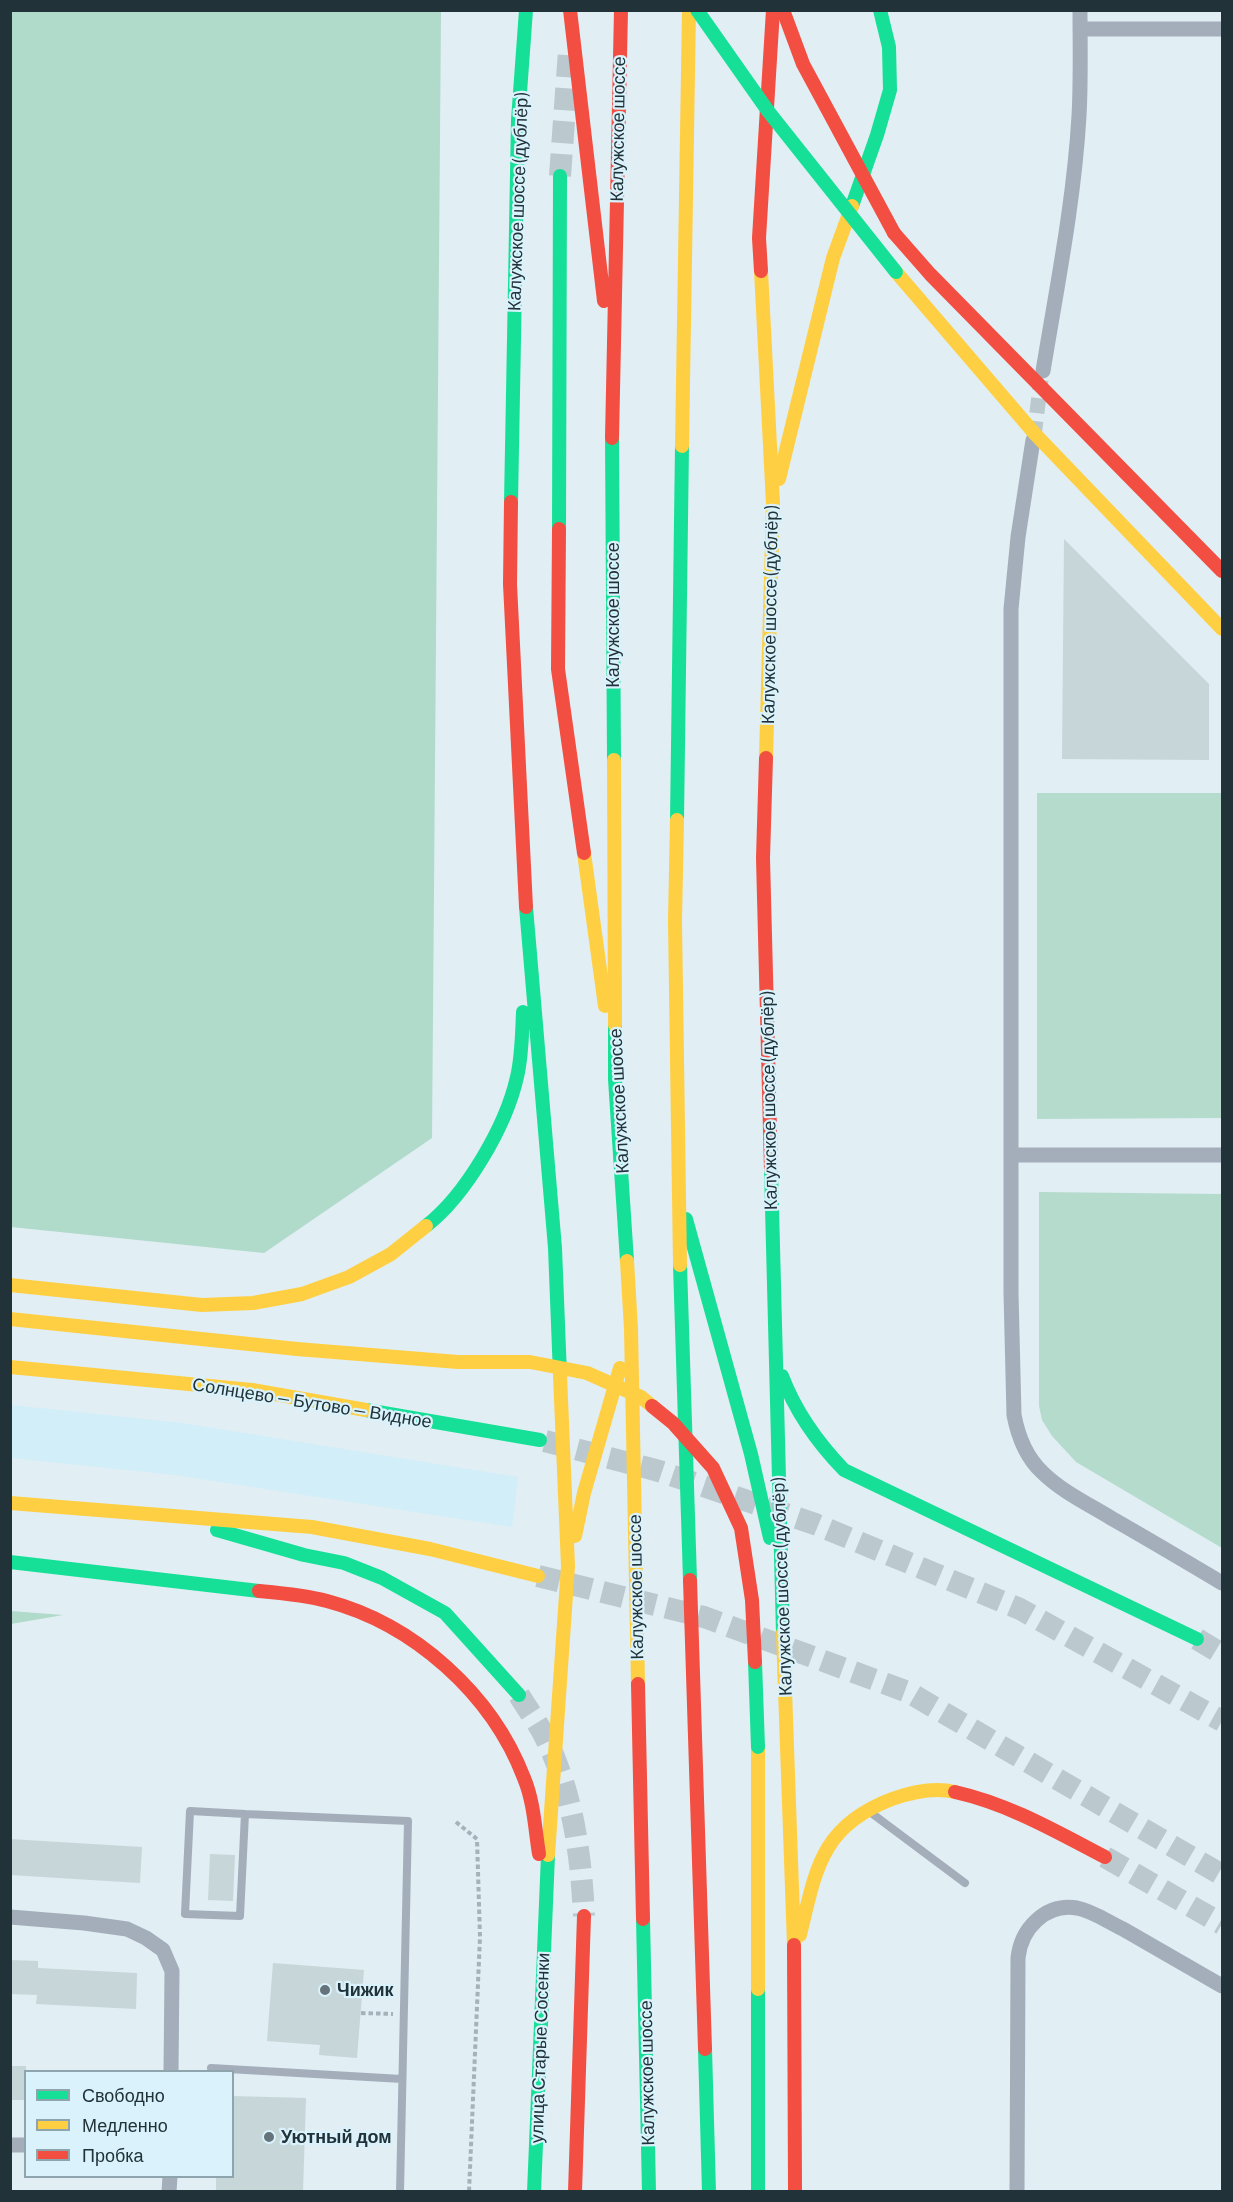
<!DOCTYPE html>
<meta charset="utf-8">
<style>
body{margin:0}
#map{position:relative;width:1233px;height:2202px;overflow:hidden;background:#e1eef4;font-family:Barlow,sans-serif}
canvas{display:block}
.frame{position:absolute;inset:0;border:12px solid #213238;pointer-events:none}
.legend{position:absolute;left:24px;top:2070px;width:210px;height:108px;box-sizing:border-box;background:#d9f2fc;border:2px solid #8fa5ae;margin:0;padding:8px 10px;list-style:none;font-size:18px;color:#213238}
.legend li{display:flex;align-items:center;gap:12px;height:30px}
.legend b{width:30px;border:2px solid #8fa5ae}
</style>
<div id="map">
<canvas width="1233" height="2202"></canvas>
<div class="frame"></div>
<ul class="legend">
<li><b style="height:8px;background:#16e098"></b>Свободно</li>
<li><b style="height:8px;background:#ffcf43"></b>Медленно</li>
<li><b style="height:8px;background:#f24e42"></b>Пробка</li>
</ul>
</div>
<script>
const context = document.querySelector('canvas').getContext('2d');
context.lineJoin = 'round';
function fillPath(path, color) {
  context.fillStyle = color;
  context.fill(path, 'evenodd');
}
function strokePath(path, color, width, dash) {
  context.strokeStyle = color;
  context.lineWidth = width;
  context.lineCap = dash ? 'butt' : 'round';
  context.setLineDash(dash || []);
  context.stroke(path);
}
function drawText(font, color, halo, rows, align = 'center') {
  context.font = font + ' Barlow,sans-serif';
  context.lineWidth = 4.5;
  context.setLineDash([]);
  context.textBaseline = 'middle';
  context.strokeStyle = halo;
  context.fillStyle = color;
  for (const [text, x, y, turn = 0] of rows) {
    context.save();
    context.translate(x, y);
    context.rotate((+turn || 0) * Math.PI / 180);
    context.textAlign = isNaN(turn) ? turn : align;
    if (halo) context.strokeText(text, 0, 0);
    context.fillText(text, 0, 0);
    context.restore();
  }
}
fillPath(new Path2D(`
 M 11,1405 L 182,1423 L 518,1477 L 512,1527 L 175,1475 L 11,1458 Z`), '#d1eef9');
fillPath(new Path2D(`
 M 1037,793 L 1222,793 L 1222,1118 L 1037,1119 Z
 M 1039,1192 L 1222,1194 L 1222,1548 L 1076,1462 L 1052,1436 L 1042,1420 L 1039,1406 Z`), '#b4dbcc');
fillPath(new Path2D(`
 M 10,11 L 441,11 L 432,1138 L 264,1253 L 11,1227 Z
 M 11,1611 L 63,1615 L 11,1624 Z`), '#b0daca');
fillPath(new Path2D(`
 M 1064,539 L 1209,684 L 1209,760 L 1062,759 Z
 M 10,1839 L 142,1847 L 140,1883 L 10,1875 Z
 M 210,1854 L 235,1855 L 233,1901 L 208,1900 Z
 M 10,1960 L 38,1961 L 38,1968 L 137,1973 L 136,2009 L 36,2004 L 37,1995 L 10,1994 Z
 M 273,1963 L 364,1970 L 357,2058 L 319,2055 L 320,2045 L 267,2041 Z
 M 10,2066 L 26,2066 L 26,2100 L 10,2100 Z
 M 232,2096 L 306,2098 L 303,2192 L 216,2192 L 216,2176 L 232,2176 Z`), '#c7d6d8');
strokePath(new Path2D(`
 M 1034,436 L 1041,380`), '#bbc8ce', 15, [15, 8]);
strokePath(new Path2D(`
 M 560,176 L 569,51
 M 545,1441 L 659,1471 L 815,1524 L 1020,1609 L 1222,1721
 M 538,1576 L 704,1617 L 908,1692 L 1222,1875
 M 1197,1639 L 1222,1654
 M 519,1695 C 528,1710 539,1724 546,1739 C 573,1794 581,1855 584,1916
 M 1105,1857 L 1222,1924`), '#bbc8ce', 22, [22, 11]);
strokePath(new Path2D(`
 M 456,1822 L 477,1839 L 480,1937 L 469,2192
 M 361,2013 L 393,2014`), '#a6b1b9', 4, [4.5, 3]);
strokePath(new Path2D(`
 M 870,1812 L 965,1883
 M 245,1814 L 190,1811 L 185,1914 L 240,1916 L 245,1814 L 408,1821 L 400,2192
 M 211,2068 L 402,2079`), '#a3aeba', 8);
strokePath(new Path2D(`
 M 1080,29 L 1222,29
 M 1043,371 C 1057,286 1074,202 1079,116 C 1081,81 1080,46 1080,10
 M 1033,440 L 1018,537 L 1011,609 L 1011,1293 L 1014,1415 C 1018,1436 1026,1457 1042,1472 C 1061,1491 1088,1504 1111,1518 C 1148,1539 1185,1561 1222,1583
 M 1011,1155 L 1222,1155
 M 10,1917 L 84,1923 L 127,1929 L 146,1938 L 163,1950 L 172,1971 L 171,2072
 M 10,2145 L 26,2145
 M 169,2192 L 170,2176
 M 1017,2192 L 1018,1958 C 1021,1929 1045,1903 1077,1908 C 1093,1911 1108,1922 1123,1929 C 1156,1948 1189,1967 1222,1986`), '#a3aeba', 15);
strokePath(new Path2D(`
 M 852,206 L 877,135 L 890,90 L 889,47 L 880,10
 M 612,438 L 614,760
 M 511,502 L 518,120 L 526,10
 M 559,529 L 560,176
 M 677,820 L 682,446
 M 526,907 L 555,1248 L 560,1375
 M 615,1025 L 615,1079 L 627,1261
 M 771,1169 L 783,1633
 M 686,1219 L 751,1454 L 770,1538
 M 426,1226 C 466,1195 506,1126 517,1077 C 522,1056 522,1034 523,1012
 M 680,1265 L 690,1580
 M 782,1376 C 796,1413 817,1442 844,1470 L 1197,1639
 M 366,1410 L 540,1440
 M 217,1530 L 304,1555 L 344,1563 L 382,1578 L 445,1613 L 519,1695
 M 10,1562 L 259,1591
 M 643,1919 L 649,2192
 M 758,1989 L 758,2192
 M 705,2049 L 709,2192
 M 534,2192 L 548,1855`), '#16e098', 14);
strokePath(new Path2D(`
 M 761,271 L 773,504 L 766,758
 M 896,272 L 1035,434 L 1222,629
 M 682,446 L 689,10
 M 779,479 L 833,258 L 852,206
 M 614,760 L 615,1025
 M 677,820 L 675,921 L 680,1265
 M 584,853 L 605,1006
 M 627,1261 L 631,1329 L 638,1684
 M 10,1285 L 202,1305 L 253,1303 L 302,1294 L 349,1277 L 391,1254 L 426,1226
 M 10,1319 L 297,1349
 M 10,1367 L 252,1390 L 366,1410
 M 10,1503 L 312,1527 L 430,1549 L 538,1576
 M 575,1536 L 584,1493 L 620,1368
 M 783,1633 L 794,1945
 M 758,1747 L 758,1989
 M 548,1855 L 568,1566 L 560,1375
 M 800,1935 C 816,1869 821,1826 892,1799 C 912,1792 934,1787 955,1792`), '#ffcf43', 14);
strokePath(new Path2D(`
 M 570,10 L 604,301
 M 894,233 L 930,274 L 1222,571
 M 761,271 L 759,238 L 773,10
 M 612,438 L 621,10
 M 511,502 L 510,584 L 526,907
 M 559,529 L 558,669 L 584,853
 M 766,758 L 763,858 L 771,1169
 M 690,1580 L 705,2049
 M 259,1591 C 281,1593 305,1595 327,1601 C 414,1624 492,1694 524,1778 C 534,1802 535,1829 539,1854
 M 638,1684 L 643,1919
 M 955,1792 C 1009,1804 1057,1832 1105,1857
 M 794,1945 L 795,2192
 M 575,2192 L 584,1916`), '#f24e42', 14);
strokePath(new Path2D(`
 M 697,10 L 768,111 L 896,272
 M 755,1662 L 758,1747`), '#16e098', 14);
strokePath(new Path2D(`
 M 297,1349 L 458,1362 L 530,1362 L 587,1373 L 641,1397 L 652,1406`), '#ffcf43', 14);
strokePath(new Path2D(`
 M 783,10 L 803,64 L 894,233
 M 652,1406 L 673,1423 L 713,1468 L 741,1528 L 752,1600 L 755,1662`), '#f24e42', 14);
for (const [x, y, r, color] of [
 [325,1990,6,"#64747a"],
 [269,2137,6,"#64747a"]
]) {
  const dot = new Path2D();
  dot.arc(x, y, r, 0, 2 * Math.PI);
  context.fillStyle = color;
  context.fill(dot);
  strokePath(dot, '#d9f2fc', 2);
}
drawText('18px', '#213238', '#d9f2fc', [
 ["Калужское шоссе",618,129,-89],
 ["Калужское шоссе (дублёр)",518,202,-88],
 ["Калужское шоссе",613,615,-90],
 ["Калужское шоссе (дублёр)",770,615,-89],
 ["Калужское шоссе",619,1101,-93],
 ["Калужское шоссе (дублёр)",769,1101,-91],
 ["Солнцево — Бутово — Видное",312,1403,9],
 ["Калужское шоссе",636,1587,-91],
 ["Калужское шоссе (дублёр)",782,1587,-92],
 ["улица Старые Сосенки",540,2048,-88],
 ["Калужское шоссе",647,2073,-91]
]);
drawText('bold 18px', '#213238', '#d9f2fc', [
 ["Чижик",337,1990],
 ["Уютный дом",281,2137]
], 'left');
</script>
